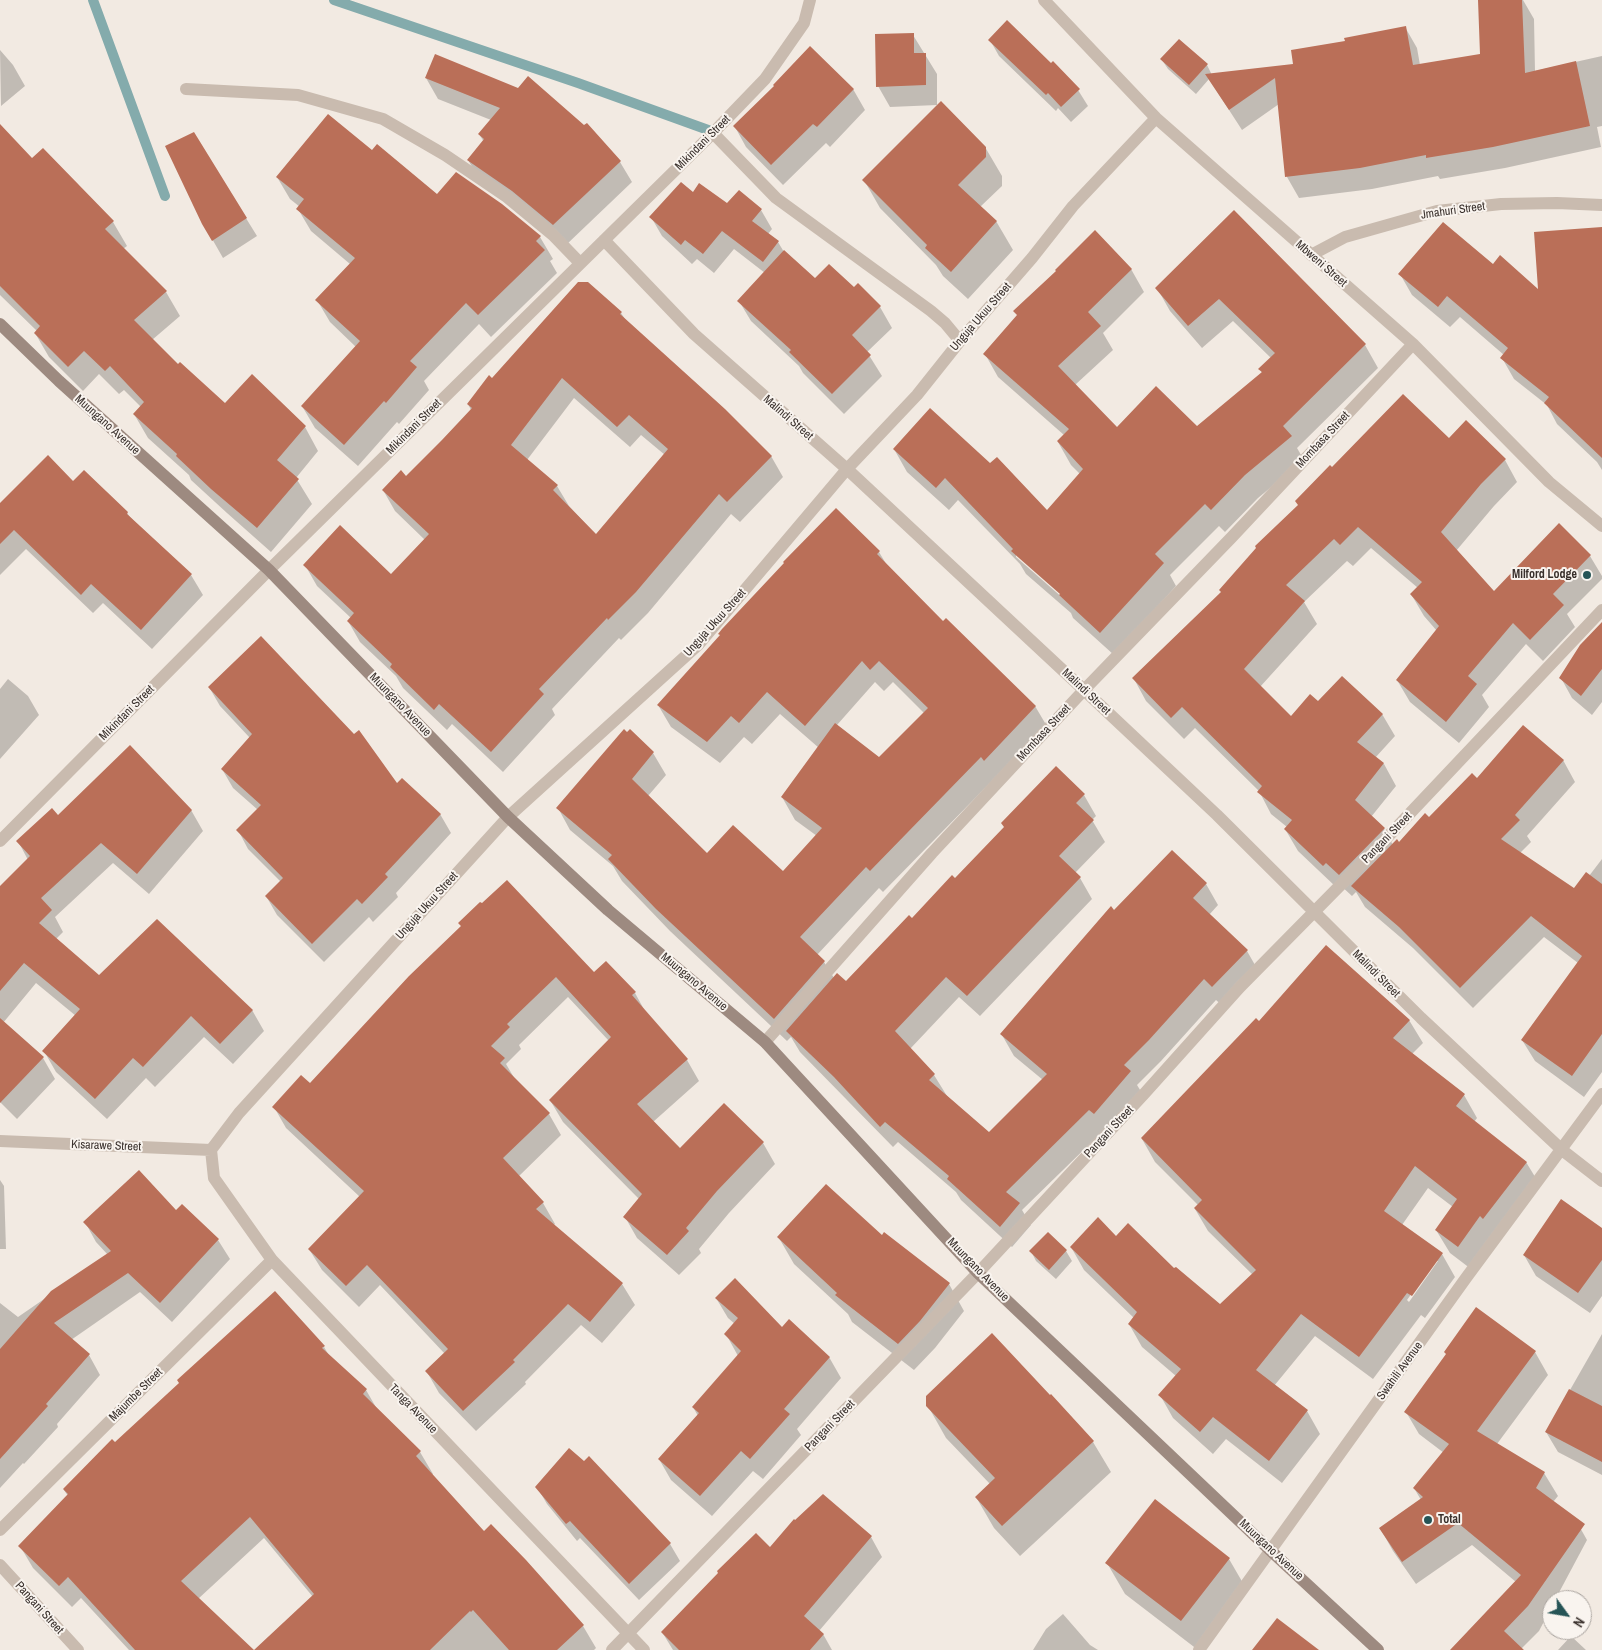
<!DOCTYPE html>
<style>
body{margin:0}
#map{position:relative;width:1602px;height:1650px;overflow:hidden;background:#f2eae2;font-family:"Archivo Narrow",sans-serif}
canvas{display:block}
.north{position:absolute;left:1542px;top:1590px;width:50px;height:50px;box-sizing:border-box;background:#f9f4ef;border:1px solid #aca6a1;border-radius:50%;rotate:122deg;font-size:14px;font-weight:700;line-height:20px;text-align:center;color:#39302c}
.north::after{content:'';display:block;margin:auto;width:18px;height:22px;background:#265456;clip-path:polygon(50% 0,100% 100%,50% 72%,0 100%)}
</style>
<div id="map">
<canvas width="1602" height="1650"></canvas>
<div class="north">N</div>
</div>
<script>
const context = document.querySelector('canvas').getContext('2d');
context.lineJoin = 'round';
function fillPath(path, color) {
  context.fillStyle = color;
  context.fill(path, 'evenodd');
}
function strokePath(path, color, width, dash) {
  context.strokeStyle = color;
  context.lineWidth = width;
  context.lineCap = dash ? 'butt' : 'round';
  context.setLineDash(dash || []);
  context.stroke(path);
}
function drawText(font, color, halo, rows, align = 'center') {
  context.font = font + ' "Archivo Narrow",sans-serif';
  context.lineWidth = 4;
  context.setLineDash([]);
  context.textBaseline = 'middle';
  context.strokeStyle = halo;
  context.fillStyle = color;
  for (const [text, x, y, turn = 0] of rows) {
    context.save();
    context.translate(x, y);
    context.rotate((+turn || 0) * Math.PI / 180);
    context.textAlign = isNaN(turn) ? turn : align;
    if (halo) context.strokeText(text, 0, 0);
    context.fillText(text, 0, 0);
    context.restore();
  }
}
fillPath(new Path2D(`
 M 1480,0 L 1523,0 L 1534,19 L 1535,71 L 1602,56 L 1602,126 L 1597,127 L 1601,147 L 1505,168 L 1440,179 L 1438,176 L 1372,189 L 1299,198 L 1287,177 L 1279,104 L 1242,130 L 1209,79 L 1196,94 L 1168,69 L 1162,60 L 1207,65 L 1212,75 L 1295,65 L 1346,42 L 1405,27 L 1417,48 L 1420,65 L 1481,55 Z
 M 913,35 L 937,74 L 937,105 L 890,107 L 878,86 Z
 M 990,40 L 1078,90 L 1088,106 L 1071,122 L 1058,108 L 1056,111 L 999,56 Z
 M 0,50 L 13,65 L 25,86 L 1,106 Z
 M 426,78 L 584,127 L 587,125 L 620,162 L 632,182 L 566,245 L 480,180 L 468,160 L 484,142 L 479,134 L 491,120 L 438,99 Z
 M 853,89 L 865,110 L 830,147 L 826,143 L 783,185 L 746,147 L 735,127 Z
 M 0,126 L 32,160 L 113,222 L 127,246 L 123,249 L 166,292 L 180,316 L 152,340 L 178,366 L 225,404 L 305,427 L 318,451 L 296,478 L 312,504 L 271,552 L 227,513 L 191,480 L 189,475 L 148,438 L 134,414 L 141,407 L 124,390 L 119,394 L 99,374 L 83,391 L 49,357 L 35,333 L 37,331 L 0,295 Z
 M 194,134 L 257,236 L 223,258 L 203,223 Z
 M 985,147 L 1002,176 L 1002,186 L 980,207 L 996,221 L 1013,250 L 968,299 L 943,276 L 936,265 L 880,208 L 864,180 Z
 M 372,152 L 437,195 L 501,205 L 540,237 L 553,259 L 550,261 L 557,273 L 491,337 L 479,324 L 424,381 L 429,390 L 399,424 L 397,422 L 358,466 L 315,428 L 302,406 L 356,347 L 330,322 L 317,300 L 350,264 L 311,231 L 298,209 L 300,207 L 290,199 L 277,177 Z
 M 693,194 L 728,205 L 761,210 L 772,229 L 768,234 L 778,242 L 784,252 L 815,279 L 854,289 L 880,307 L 892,328 L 867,352 L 882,376 L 844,414 L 803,373 L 799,366 L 751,321 L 739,301 L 765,273 L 734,249 L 714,273 L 697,259 L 692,264 L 662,236 L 651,217 Z
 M 1234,212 L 1365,345 L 1378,368 L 1297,448 L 1304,460 L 1258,498 L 1225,532 L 1219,526 L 1170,575 L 1176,586 L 1114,655 L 1073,618 L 1071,613 L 1026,574 L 1020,564 L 958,500 L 949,510 L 907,472 L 894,449 L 990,464 L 1047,512 L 1080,474 L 1071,465 L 1058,442 L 1064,435 L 998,377 L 985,354 L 1131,269 L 1144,292 L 1103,333 L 1113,350 L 1075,385 L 1117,429 L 1197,428 L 1262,373 L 1260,369 L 1271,358 L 1233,321 L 1202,348 L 1170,311 L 1157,288 ZM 1016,554 L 1065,597 L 1064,599 L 1016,557 Z
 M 1602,229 L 1602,470 L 1597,462 L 1557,424 L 1547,405 L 1514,379 L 1502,358 L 1504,355 L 1460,317 L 1450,327 L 1412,295 L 1400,274 L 1493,265 L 1539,292 Z
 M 588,283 L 621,313 L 627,322 L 771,456 L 783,477 L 740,522 L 731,514 L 648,613 L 621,640 L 619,638 L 552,709 L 555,715 L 503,772 L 452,724 L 447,730 L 403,688 L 396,676 L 360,642 L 348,621 L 351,618 L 317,586 L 305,565 L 391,575 L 425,540 L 395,511 L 383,490 L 406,478 L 471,410 L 468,404 ZM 574,398 L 630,447 L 641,435 L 665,455 L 596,535 L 569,506 L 557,486 L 527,460 Z
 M 1449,440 L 1505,460 L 1517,482 L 1494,506 L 1456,551 L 1494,593 L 1559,525 L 1590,556 L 1602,576 L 1602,579 L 1567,614 L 1575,627 L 1543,661 L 1526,644 L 1482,695 L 1489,707 L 1459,743 L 1410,702 L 1397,680 L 1437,631 L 1424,616 L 1411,594 L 1418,588 L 1371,548 L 1353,566 L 1347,561 L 1304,602 L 1317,624 L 1260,687 L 1291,717 L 1318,703 L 1382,714 L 1395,736 L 1375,758 L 1384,764 L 1396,786 L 1371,817 L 1384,829 L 1393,845 L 1400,844 L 1429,818 L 1477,780 L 1563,760 L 1575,782 L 1527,836 L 1531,842 L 1520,853 L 1575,890 L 1589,876 L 1602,859 L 1602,1072 L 1584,1097 L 1535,1061 L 1522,1040 L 1578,963 L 1544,937 L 1473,1008 L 1413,948 L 1365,907 L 1356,892 L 1352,896 L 1339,884 L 1336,887 L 1298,851 L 1285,829 L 1287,827 L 1271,814 L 1259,791 L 1195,728 L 1184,739 L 1146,701 L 1134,679 L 1222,593 L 1332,469 Z
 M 73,483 L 127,513 L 130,517 L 191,575 L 203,595 L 152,649 L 103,603 L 93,613 L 26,549 L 0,575 L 0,504 Z
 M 836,510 L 879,552 L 888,567 L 943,623 L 1035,706 L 1048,728 L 994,779 L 883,892 L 879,888 L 817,955 L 824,962 L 834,978 L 846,983 L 955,880 L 1084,795 L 1096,816 L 1092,820 L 1105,842 L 1075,873 L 1080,878 L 1092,899 L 980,1016 L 959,997 L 910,1049 L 934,1075 L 947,1096 L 989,1134 L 1043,1080 L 1014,1056 L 1002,1035 L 1114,912 L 1206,884 L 1218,905 L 1209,915 L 1247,951 L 1259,972 L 1225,1008 L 1216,1000 L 1161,1061 L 1137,1085 L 1142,1093 L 1022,1210 L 1031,1225 L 1012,1247 L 961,1200 L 956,1192 L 898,1142 L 893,1147 L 800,1052 L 791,1037 L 787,1041 L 670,931 L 622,881 L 613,866 L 570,830 L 558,808 L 653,753 L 666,775 L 648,796 L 707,855 L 783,872 L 817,836 L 795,820 L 782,797 L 819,748 L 780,714 L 752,744 L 744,737 L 720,763 L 671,727 L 658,705 ZM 875,682 L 884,691 L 893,682 L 924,713 L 879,759 L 837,725 Z
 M 1602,632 L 1602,702 L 1592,715 L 1572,698 L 1561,678 Z
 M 8,679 L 28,696 L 39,715 L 0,759 L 0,689 Z
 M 209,687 L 397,785 L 440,814 L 451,833 L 396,893 L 398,897 L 373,922 L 369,917 L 324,962 L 277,915 L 266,896 L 281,882 L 248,849 L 238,830 L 258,810 L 233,788 L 222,769 L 250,738 L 220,706 Z
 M 191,810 L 203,831 L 149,894 L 113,863 L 55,917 L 63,932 L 56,939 L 99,976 L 252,1010 L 264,1031 L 233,1064 L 204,1037 L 155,1087 L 146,1078 L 107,1119 L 56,1072 L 44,1051 L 76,1016 L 36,983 L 3,1023 L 43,1058 L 55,1079 L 17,1119 L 0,1102 L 0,888 L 28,860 L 18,841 L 58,816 Z
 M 594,974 L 635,993 L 646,1013 L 687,1060 L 699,1081 L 653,1122 L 680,1150 L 763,1143 L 775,1164 L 729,1213 L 699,1249 L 701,1253 L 679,1275 L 637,1238 L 625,1217 L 639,1199 L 563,1122 L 550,1100 L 609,1041 L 568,997 L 519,1045 L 521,1049 L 506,1064 L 516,1081 L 549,1114 L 561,1135 L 518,1177 L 543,1203 L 555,1224 L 554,1225 L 622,1284 L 635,1305 L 602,1343 L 581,1325 L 525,1382 L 526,1384 L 476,1431 L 439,1393 L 427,1372 L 445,1354 L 380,1285 L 359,1307 L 322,1270 L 309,1249 L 360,1197 L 286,1128 L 274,1107 L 310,1085 L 409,977 Z
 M 1409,1020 L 1423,1043 L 1412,1054 L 1464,1095 L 1477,1118 L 1474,1122 L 1526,1162 L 1540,1185 L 1471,1269 L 1450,1253 L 1436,1230 L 1453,1207 L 1428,1188 L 1402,1225 L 1442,1254 L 1455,1277 L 1425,1318 L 1421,1315 L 1373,1379 L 1315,1336 L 1274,1386 L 1307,1411 L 1320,1434 L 1282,1483 L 1226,1439 L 1213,1454 L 1173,1418 L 1160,1395 L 1176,1376 L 1142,1347 L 1129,1324 L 1134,1318 L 1084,1270 L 1071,1247 L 1116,1237 L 1175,1270 L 1220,1306 L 1253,1275 L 1208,1231 L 1195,1209 L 1198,1205 L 1155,1162 L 1142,1139 L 1259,1023 ZM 1435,1261 L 1438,1261 L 1409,1302 L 1407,1300 Z
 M 0,1180 L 4,1186 L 6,1249 L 0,1249 Z
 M 176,1212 L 218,1240 L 230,1259 L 172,1322 L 140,1292 L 71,1340 L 89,1355 L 100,1375 L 57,1424 L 58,1427 L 24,1464 L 23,1463 L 0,1488 L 0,1303 L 18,1317 L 108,1255 L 96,1242 L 85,1222 Z
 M 1602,1229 L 1602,1296 L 1590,1313 L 1536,1276 L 1524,1255 Z
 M 882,1237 L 949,1284 L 964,1311 L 935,1348 L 914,1370 L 852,1322 L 848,1314 L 794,1264 L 779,1238 Z
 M 1031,1251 L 1066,1251 L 1072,1261 L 1056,1279 L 1036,1261 Z
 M 716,1298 L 829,1357 L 841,1378 L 797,1429 L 801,1435 L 763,1479 L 753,1471 L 712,1516 L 671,1480 L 659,1459 L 698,1416 L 693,1407 L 738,1356 L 726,1334 L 735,1324 L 728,1318 Z
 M 1602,1334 L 1602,1475 L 1558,1452 L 1546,1432 Z
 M 324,1347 L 330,1357 L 366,1390 L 377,1409 L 420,1452 L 433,1474 L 432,1475 L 484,1533 L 525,1561 L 583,1626 L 596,1648 L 594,1650 L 256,1650 L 313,1597 L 264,1538 L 198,1599 L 253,1650 L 129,1650 L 81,1598 L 72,1607 L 33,1568 L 20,1546 L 68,1496 L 64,1490 L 115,1443 Z
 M 1535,1352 L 1548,1375 L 1497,1444 L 1544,1473 L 1558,1496 L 1553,1502 L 1574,1517 L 1587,1540 L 1555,1600 L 1552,1600 L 1552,1606 L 1539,1631 L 1521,1649 L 1522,1650 L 1461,1650 L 1516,1582 L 1472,1545 L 1416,1584 L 1393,1551 L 1380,1528 L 1421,1500 L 1414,1488 L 1444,1453 L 1419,1434 L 1406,1412 Z
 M 928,1406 L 1093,1442 L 1111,1472 L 1020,1556 L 994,1528 L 976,1497 L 990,1484 L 946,1438 Z
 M 589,1458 L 670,1544 L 680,1561 L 639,1600 L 580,1538 L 577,1541 L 547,1504 L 537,1487 L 584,1462 Z
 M 871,1537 L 882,1557 L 819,1631 L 823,1634 L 832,1650 L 673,1650 L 662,1632 L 770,1549 Z
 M 1229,1559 L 1247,1590 L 1198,1650 L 1125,1594 L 1107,1563 Z
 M 1063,1614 L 1090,1645 L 1098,1650 L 1033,1650 L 1046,1629 Z
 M 1571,1636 L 1586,1650 L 1558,1650 Z`), '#0003');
strokePath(new Path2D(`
 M 93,0 L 165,196
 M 334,0 L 578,83 L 711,131`), '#84abac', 10);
fillPath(new Path2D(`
 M 1478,0 L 1522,0 L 1525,73 L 1576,61 L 1590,126 L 1493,147 L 1426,158 L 1426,155 L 1360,168 L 1285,177 L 1275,78 L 1229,110 L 1205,74 L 1293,64 L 1291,50 L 1345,41 L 1344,38 L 1406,26 L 1413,65 L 1480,54 Z
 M 1007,20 L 1051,63 L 1053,61 L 1080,89 L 1061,107 L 1048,93 L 1046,95 L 988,40 Z
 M 914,33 L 914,53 L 926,53 L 926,85 L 876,87 L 875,34 Z
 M 1179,39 L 1208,64 L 1189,85 L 1160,59 Z
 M 810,46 L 854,89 L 817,127 L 813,124 L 771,165 L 733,126 L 774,86 L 773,85 Z
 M 435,54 L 518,88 L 528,76 L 584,125 L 587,123 L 621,161 L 553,225 L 512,191 L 467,160 L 484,139 L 478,134 L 500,108 L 425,78 Z
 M 941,101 L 986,147 L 986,157 L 958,185 L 997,221 L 951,272 L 925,248 L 927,245 L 862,180 Z
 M 328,114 L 372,150 L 377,144 L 437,194 L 456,172 L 502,204 L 541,236 L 536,241 L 545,250 L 478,315 L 466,303 L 410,361 L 417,367 L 386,403 L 384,401 L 344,445 L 301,406 L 360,341 L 315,300 L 355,258 L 296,209 L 304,199 L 276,177 Z
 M 0,124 L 32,158 L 43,148 L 114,221 L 105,229 L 167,291 L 134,320 L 178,364 L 180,362 L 225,403 L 252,374 L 306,426 L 277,460 L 299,479 L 257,528 L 211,489 L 176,456 L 177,454 L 133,414 L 144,402 L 110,366 L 105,371 L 84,351 L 68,367 L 34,333 L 40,326 L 0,286 Z
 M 194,132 L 247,218 L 212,241 L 202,224 L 165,146 Z
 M 681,182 L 693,192 L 699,183 L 727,203 L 739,190 L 762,209 L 752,221 L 779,241 L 763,262 L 722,231 L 703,254 L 685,240 L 681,245 L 649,217 Z
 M 1234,210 L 1366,344 L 1283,426 L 1292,436 L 1245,475 L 1211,510 L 1205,504 L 1155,554 L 1164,563 L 1100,633 L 1059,595 L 1060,594 L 1011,551 L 1013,549 L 945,478 L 936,488 L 893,449 L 930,408 L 990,463 L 997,457 L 1047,510 L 1083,469 L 1057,441 L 1069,429 L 983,354 L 1017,315 L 1013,311 L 1056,271 L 1055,270 L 1095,230 L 1132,269 L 1088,312 L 1101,326 L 1058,366 L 1117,427 L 1156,386 L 1197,426 L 1262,372 L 1258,369 L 1275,353 L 1219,299 L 1188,326 L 1155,288 Z
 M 1443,222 L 1493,264 L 1500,255 L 1538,289 L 1534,232 L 1602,227 L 1602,458 L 1544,403 L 1549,397 L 1500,358 L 1508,348 L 1447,296 L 1438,307 L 1398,274 Z
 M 784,250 L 815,278 L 829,264 L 854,287 L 858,283 L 881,306 L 852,335 L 871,355 L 832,394 L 789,352 L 791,350 L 737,301 Z
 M 578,282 L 588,282 L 622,312 L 620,314 L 725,409 L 772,456 L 727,502 L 719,494 L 636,592 L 608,620 L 607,618 L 539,689 L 544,694 L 491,752 L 439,704 L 434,710 L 390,667 L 392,664 L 347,621 L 354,613 L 303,565 L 340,525 L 391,574 L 429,534 L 382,490 L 401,470 L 406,476 L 442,440 L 472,408 L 467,404 L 489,375 L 492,378 ZM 562,378 L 617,427 L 629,415 L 668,449 L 596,534 L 553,490 L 558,485 L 511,445 Z
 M 1403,394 L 1449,438 L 1466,420 L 1506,459 L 1481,484 L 1441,532 L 1494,591 L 1559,523 L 1591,555 L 1553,594 L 1564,605 L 1530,640 L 1513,623 L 1468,676 L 1477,684 L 1446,722 L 1396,680 L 1439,626 L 1410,594 L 1422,582 L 1358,527 L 1340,545 L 1334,539 L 1286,585 L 1305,601 L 1244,669 L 1291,716 L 1310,694 L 1318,701 L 1342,676 L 1383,714 L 1357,742 L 1384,763 L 1355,800 L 1385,828 L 1339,875 L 1326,863 L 1323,866 L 1284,829 L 1292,820 L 1257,792 L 1262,786 L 1182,707 L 1171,718 L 1132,678 L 1221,592 L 1219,590 L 1256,548 L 1255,546 L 1298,505 L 1295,501 L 1330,465 L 1332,467 Z
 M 48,455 L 73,481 L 84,470 L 128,512 L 127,514 L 192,574 L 141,630 L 91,584 L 81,595 L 14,530 L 0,544 L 0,503 Z
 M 836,508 L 880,551 L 877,554 L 943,621 L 946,618 L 1036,706 L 984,761 L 981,757 L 870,871 L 866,867 L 800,937 L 825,961 L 774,1019 L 656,909 L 608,859 L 612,855 L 556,808 L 624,729 L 627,732 L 630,729 L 654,752 L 632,779 L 707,853 L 733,825 L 783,871 L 822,828 L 781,797 L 835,723 L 879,757 L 928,708 L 879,661 L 870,670 L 862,661 L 805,726 L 767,692 L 739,723 L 731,716 L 707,742 L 657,705 L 720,635 L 718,634 L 722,629 L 784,563 L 783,562 Z
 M 1602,622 L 1602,669 L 1581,696 L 1559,678 L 1580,645 Z
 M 261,636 L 354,734 L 359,730 L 397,783 L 402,778 L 441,814 L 385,874 L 388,877 L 362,904 L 357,899 L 312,944 L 265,896 L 283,878 L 236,830 L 261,805 L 221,769 L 252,734 L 208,687 Z
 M 1523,725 L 1564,760 L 1515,815 L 1520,820 L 1501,839 L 1574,888 L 1586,872 L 1602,884 L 1602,1034 L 1572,1076 L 1521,1040 L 1582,956 L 1531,916 L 1460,988 L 1399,927 L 1351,886 L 1397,839 L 1399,842 L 1425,813 L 1429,817 L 1472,773 L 1477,778 Z
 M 130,745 L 192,810 L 137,874 L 101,843 L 41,898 L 52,910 L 39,923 L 99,975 L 157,919 L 253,1010 L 220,1044 L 191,1016 L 143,1067 L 133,1058 L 95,1099 L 42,1051 L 80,1009 L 24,963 L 0,991 L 0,886 L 30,856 L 16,841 L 52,808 L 58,815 Z
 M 1056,766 L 1085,794 L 1076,803 L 1094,820 L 1059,856 L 1081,877 L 967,996 L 946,977 L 895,1031 L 935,1074 L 929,1080 L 989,1132 L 1047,1074 L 1000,1034 L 1111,906 L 1114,910 L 1172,850 L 1207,883 L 1193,898 L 1248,950 L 1212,987 L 1204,979 L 1149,1040 L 1124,1065 L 1131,1071 L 1094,1114 L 1089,1110 L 1006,1192 L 1020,1203 L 1000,1227 L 947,1179 L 949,1176 L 885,1122 L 880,1127 L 834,1077 L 786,1031 L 837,973 L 846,981 L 909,915 L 912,918 L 952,875 L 955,878 L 1004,827 L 1001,823 Z
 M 507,880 L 594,972 L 606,961 L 636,992 L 632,995 L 688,1059 L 637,1104 L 680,1148 L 724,1103 L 764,1142 L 717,1191 L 686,1228 L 689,1231 L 667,1255 L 623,1217 L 642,1194 L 549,1100 L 611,1037 L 556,977 L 507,1024 L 510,1027 L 491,1046 L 505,1058 L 500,1063 L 550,1113 L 503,1158 L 544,1202 L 536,1209 L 623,1283 L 590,1322 L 568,1304 L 513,1360 L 515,1362 L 463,1411 L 425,1371 L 448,1349 L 367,1265 L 346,1286 L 308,1249 L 364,1191 L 272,1107 L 301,1075 L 310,1083 L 409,976 L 461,926 L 458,923 L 480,902 L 482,903 Z
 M 1326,945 L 1410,1020 L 1393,1038 L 1465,1094 L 1456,1106 L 1527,1162 L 1483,1219 L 1480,1216 L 1458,1247 L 1435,1230 L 1457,1199 L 1415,1166 L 1384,1211 L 1443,1253 L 1412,1296 L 1407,1293 L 1359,1357 L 1301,1314 L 1256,1370 L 1308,1410 L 1269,1461 L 1213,1417 L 1200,1432 L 1158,1395 L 1181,1369 L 1128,1324 L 1137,1312 L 1070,1247 L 1098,1217 L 1116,1236 L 1128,1223 L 1174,1268 L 1176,1267 L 1220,1304 L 1256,1270 L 1194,1208 L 1202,1200 L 1141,1138 L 1256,1018 L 1259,1021 Z
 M 0,1018 L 44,1057 L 0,1103 Z
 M 139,1170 L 176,1210 L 182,1204 L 219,1239 L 160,1303 L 128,1273 L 54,1323 L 90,1354 L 46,1404 L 48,1406 L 0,1459 L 0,1349 L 51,1291 L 111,1251 L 83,1222 Z
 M 826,1184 L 882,1235 L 884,1232 L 950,1283 L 920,1321 L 898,1344 L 835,1295 L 837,1293 L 777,1237 Z
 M 1561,1199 L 1602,1228 L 1602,1260 L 1578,1293 L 1523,1255 Z
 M 1048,1232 L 1067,1250 L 1049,1270 L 1029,1251 Z
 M 735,1278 L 782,1327 L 789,1319 L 830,1357 L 784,1409 L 790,1414 L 750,1459 L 741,1451 L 700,1496 L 658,1459 L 699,1413 L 692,1407 L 741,1351 L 724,1334 L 738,1318 L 715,1298 Z
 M 275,1291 L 325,1346 L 322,1348 L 367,1389 L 363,1394 L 421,1451 L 416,1456 L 484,1531 L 491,1524 L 526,1560 L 584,1625 L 557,1650 L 509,1650 L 473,1610 L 471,1612 L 470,1611 L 430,1650 L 135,1650 L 68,1577 L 59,1586 L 18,1546 L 68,1494 L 63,1489 L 112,1439 L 115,1442 L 179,1383 L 177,1380 ZM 250,1517 L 314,1594 L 254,1650 L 181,1581 Z
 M 1476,1307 L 1536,1351 L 1477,1431 L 1545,1472 L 1536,1488 L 1585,1524 L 1528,1606 L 1504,1631 L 1524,1650 L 1450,1650 L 1521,1575 L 1458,1523 L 1402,1562 L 1379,1528 L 1423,1497 L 1413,1488 L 1449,1444 L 1404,1412 L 1446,1354 L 1444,1352 Z
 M 992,1333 L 1050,1395 L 1051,1394 L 1094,1441 L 1002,1526 L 975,1497 L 995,1478 L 926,1406 L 926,1396 Z
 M 1569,1389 L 1602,1406 L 1602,1462 L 1545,1432 Z
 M 569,1448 L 584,1461 L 589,1456 L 671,1543 L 629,1584 L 570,1521 L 566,1524 L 535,1487 Z
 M 823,1494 L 872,1536 L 804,1616 L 824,1634 L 810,1650 L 679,1650 L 661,1632 L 718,1573 L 717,1571 L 756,1533 L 770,1547 L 794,1519 L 795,1520 Z
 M 1155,1499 L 1230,1558 L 1181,1621 L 1105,1563 Z
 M 1277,1618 L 1319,1650 L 1252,1650 Z`), '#ba6f58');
strokePath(new Path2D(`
 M 1044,0 L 1156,118 L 1413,344 L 1549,482 L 1602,526
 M 186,89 L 298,95 L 383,119 L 445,155 L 507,197 L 553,235 L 580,263
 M 713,133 L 776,198 L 931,311 L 945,323 L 960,341
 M 604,240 L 694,334 L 847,469 L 1084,690 L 1217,815 L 1421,1018 L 1562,1150 L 1602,1181
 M 1311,255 L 1345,237 L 1437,211 L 1501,204 L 1557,203 L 1602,205
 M 0,841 L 269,570 L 713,133 L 765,79 L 804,23 L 810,0
 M 765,1042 L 932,853 L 1084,690 L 1231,538 L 1413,344
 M 0,1141 L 211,1150
 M 211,1150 L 239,1113 L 508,817 L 699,644 L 847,469 L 917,395 L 960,341 L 1032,258 L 1073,206 L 1156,118
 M 211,1150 L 214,1178 L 272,1260 L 644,1650
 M 0,1530 L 272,1260
 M 0,1565 L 78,1650
 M 612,1650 L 978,1273 L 1144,1094 L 1240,987 L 1380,845 L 1602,610
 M 1199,1650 L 1466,1278 L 1602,1094`), '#c9bbaf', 12);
strokePath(new Path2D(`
 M 0,324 L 59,381 L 269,570 L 508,817 L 608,910 L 765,1042 L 978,1273 L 1271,1551 L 1378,1650`), '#9d8a80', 12);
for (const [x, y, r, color] of [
 [1587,575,5,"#265456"],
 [1428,1520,5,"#265456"]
]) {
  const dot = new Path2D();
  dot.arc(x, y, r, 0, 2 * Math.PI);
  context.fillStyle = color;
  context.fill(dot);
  strokePath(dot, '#f9f4ef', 2);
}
drawText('12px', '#39302c', '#f9f4ef', [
 ["Mikindani Street",703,143,-45],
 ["Jmahuri Street",1453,211,-8],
 ["Mbweni Street",1321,264,41],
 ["Unguja Ukuu Street",981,317,-49],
 ["Malindi Street",788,418,41],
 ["Muungano Avenue",107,425,42],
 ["Mikindani Street",414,427,-45],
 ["Mombasa Street",1323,440,-47],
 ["Unguja Ukuu Street",715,623,-48],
 ["Malindi Street",1086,692,43],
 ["Muungano Avenue",400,705,46],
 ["Mikindani Street",127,713,-45],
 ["Mombasa Street",1044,733,-47],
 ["Pangani Street",1387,838,-46],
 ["Unguja Ukuu Street",427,906,-48],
 ["Malindi Street",1376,974,45],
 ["Muungano Avenue",694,982,40],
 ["Pangani Street",1109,1132,-47],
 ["Kisarawe Street",106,1146,2],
 ["Muungano Avenue",978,1270,46],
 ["Swahili Avenue",1400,1371,-54],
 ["Majumbe Street",136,1395,-45],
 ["Tanga Avenue",413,1409,46],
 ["Pangani Street",830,1426,-46],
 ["Muungano Avenue",1271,1550,43],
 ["Pangani Street",39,1608,48]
]);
drawText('bold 12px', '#39302c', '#f9f4ef', [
 ["Milford Lodge",1577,575],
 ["Total",1438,1520,"left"]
], 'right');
</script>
